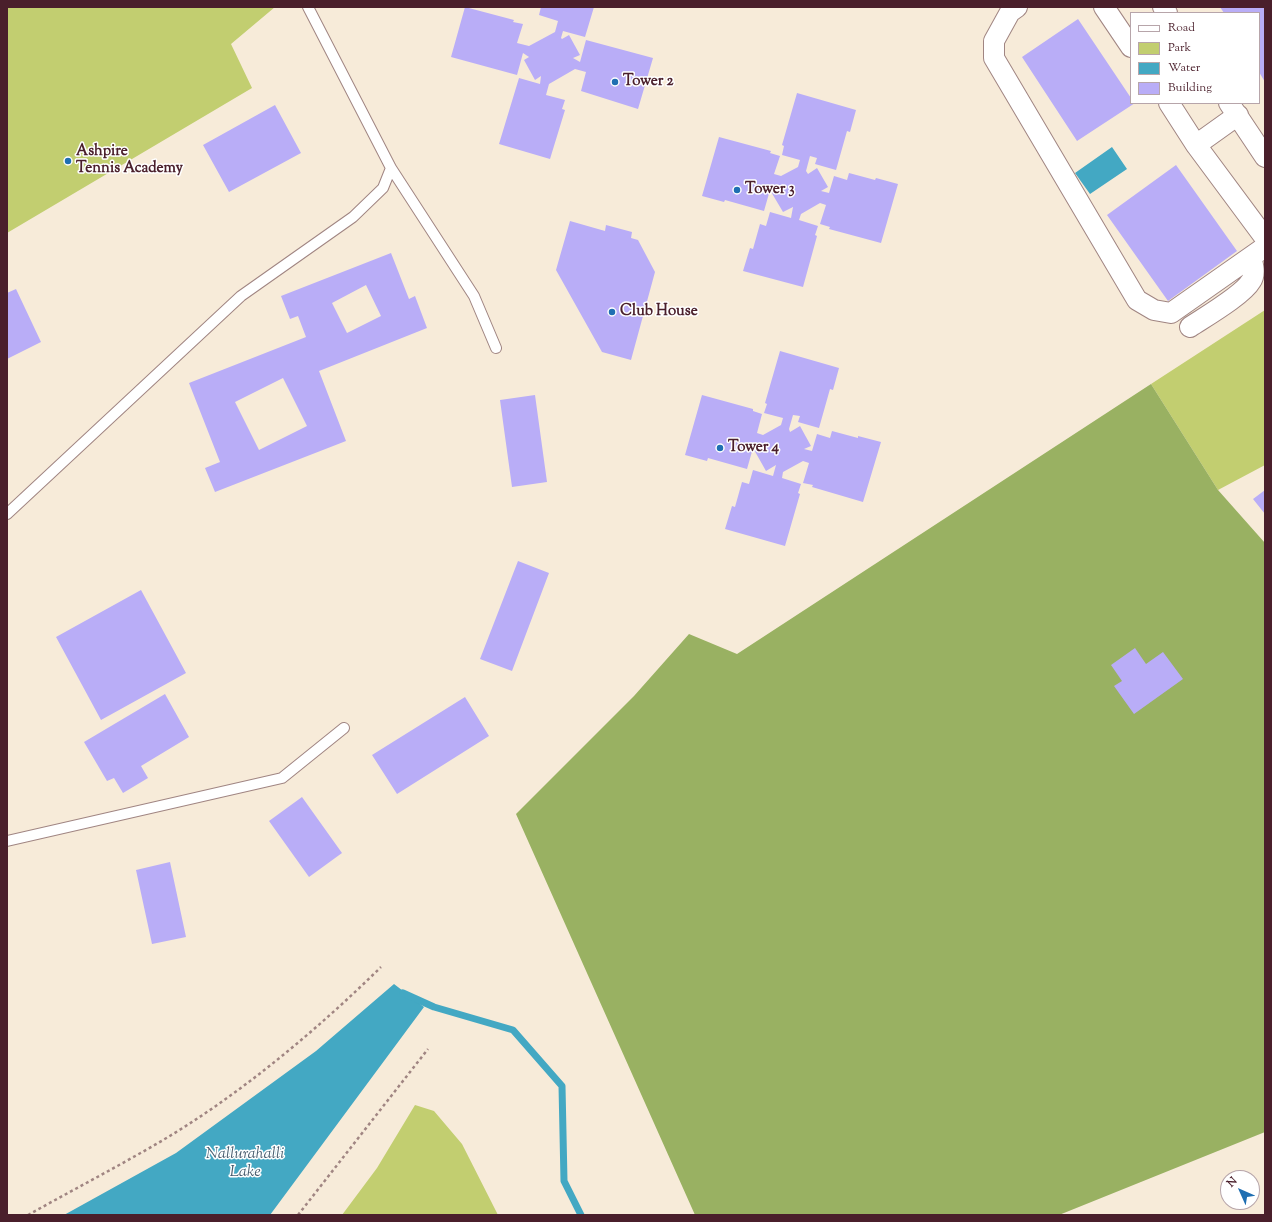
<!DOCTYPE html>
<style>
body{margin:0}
#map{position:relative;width:1272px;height:1222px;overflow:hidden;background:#f7ebd9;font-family:"Sorts Mill Goudy",serif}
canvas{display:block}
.frame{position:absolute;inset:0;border:8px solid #4a1f2b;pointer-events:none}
.legend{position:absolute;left:1130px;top:12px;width:130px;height:92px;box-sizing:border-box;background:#fff;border:1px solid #b7a5aa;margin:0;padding:5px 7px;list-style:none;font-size:12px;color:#4a1f2b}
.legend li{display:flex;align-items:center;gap:8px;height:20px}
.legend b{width:20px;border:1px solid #b7a5aa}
.north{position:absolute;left:1220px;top:1170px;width:40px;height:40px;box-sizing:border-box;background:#fff;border:1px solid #b7a5aa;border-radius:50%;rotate:315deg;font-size:11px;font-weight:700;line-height:16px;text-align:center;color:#4a1f2b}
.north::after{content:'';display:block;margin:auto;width:14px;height:18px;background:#1f6fb2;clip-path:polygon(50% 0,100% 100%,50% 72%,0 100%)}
</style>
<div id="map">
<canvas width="1272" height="1222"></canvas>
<div class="frame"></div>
<ul class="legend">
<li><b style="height:5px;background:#fff"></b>Road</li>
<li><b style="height:11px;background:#c2ce70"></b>Park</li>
<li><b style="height:11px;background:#43a8c3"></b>Water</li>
<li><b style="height:11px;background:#b9adf7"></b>Building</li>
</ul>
<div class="north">N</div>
</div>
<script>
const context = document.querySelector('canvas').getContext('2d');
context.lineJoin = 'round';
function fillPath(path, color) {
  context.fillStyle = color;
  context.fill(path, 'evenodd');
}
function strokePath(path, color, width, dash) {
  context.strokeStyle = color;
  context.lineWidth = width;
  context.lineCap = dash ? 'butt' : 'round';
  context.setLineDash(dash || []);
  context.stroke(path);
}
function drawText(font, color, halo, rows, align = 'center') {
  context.font = font + ' "Sorts Mill Goudy",serif';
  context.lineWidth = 3;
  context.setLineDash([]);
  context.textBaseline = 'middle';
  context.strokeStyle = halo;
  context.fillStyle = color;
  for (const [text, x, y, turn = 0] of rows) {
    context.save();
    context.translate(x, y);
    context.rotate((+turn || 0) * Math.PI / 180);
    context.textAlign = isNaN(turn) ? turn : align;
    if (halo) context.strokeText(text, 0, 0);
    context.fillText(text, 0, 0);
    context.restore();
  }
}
fillPath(new Path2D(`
 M 7,7 L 275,7 L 231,44 L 252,88 L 7,233 Z
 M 1265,310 L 1265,465 L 1218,490 L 1151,384 Z
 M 415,1105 L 434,1111 L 462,1144 L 498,1215 L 342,1215 L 377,1168 Z`), '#c2ce70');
fillPath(new Path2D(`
 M 1151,384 L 1218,490 L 1265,543 L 1265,1132 L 1059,1215 L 695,1215 L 516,814 L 634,696 L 689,634 L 737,654 Z`), '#99b162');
fillPath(new Path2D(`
 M 1112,147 L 1127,169 L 1090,194 L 1075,173 Z
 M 394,984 L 424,1007 L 270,1215 L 64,1215 L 176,1153 L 316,1051 Z`), '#43a8c3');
strokePath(new Path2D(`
 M 403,993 L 434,1007 L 513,1030 L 562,1086 L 564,1181 L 581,1215`), '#43a8c3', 7);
fillPath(new Path2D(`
 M 465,7 L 514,20 L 513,22 L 523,24 L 517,43 L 529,46 L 555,32 L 558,21 L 539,15 L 541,7 L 594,7 L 585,37 L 563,31 L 561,38 L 562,39 L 569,35 L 580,55 L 573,58 L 580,62 L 586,40 L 653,58 L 638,109 L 581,91 L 586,72 L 575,69 L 549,84 L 546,95 L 565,100 L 562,109 L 565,110 L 550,159 L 499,144 L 519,78 L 540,84 L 541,76 L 535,80 L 524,60 L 529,57 L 523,53 L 517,75 L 451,57 Z
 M 1220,7 L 1265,7 L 1265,82 L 1259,72 L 1259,13 L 1224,13 Z
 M 1078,19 L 1131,98 L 1131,103 L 1135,103 L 1077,141 L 1022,57 Z
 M 797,93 L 856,110 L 850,132 L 847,131 L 836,170 L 815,164 L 817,158 L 810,156 L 806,171 L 808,174 L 817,168 L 828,187 L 821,191 L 829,193 L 834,176 L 847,180 L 849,173 L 875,180 L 876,178 L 898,184 L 881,243 L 829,229 L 830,227 L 820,224 L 826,205 L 820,203 L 801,214 L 799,220 L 818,226 L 815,235 L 817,236 L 803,287 L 743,271 L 750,248 L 753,249 L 760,224 L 766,226 L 770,212 L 791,218 L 793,207 L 783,212 L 770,190 L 764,211 L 725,200 L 724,202 L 702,196 L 719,137 L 771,151 L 770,153 L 780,156 L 774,174 L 781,176 L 798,167 L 800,160 L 782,155 L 784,146 L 782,145 Z
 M 275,105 L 301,153 L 229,192 L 203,145 Z
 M 1176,165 L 1237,251 L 1168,301 L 1107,215 Z
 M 570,221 L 605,231 L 606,225 L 632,232 L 631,238 L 638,240 L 655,272 L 631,360 L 602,352 L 556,270 Z
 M 391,253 L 409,299 L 415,296 L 427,328 L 319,371 L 346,441 L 215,492 L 205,468 L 220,462 L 189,383 L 306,337 L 298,316 L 290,319 L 281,296 ZM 366,285 L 381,316 L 347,333 L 332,303 ZM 283,378 L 307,426 L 259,450 L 235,402 Z
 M 16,289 L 41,342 L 7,359 L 7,293 Z
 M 780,351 L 839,368 L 833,390 L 830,389 L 819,428 L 798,422 L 800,416 L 793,415 L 789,429 L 790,432 L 800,426 L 811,446 L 804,449 L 812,451 L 817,434 L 830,438 L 832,431 L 858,438 L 858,436 L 881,442 L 863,502 L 812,487 L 813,485 L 803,483 L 809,463 L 803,461 L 783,472 L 782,478 L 801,484 L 798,493 L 800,494 L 785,546 L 725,529 L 732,506 L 735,507 L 742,482 L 749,484 L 753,470 L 773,476 L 776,465 L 766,471 L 753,448 L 747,469 L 708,458 L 707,461 L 685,455 L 702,395 L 753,409 L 753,411 L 762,414 L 757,433 L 763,435 L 781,425 L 783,418 L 764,413 L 767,404 L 765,403 Z
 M 535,395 L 547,482 L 512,487 L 500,400 Z
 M 1265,490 L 1265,514 L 1253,499 Z
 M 518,561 L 549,573 L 512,671 L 480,659 Z
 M 141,590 L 186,673 L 101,720 L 56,637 Z
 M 1135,648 L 1146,664 L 1163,652 L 1183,679 L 1134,714 L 1114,686 L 1122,681 L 1111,665 Z
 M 165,694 L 189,737 L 141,766 L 148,778 L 123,793 L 114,778 L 107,781 L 84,742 Z
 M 465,697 L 489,736 L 397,794 L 372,755 Z
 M 302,797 L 342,853 L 309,877 L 269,821 Z
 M 170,862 L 186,937 L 152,944 L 136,870 Z`), '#b9adf7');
const service = new Path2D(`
 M 391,168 L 474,296 L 496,348
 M 7,514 L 241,296 L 353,217 L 383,188 L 391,168 L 308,7
 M 7,841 L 282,778 L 344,728`);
const minor = new Path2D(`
 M 1017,7 L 1010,12 L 994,41 L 994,58 L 1137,300 L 1154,310 L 1171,313 L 1265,247
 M 1104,7 L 1131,47
 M 1163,7 L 1167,13
 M 1169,103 L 1196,145 L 1265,238
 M 1229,103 L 1265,157
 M 1196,145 L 1238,115
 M 1190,327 C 1205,317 1243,295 1251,281 C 1256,274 1253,264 1251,257`);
strokePath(service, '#a08582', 12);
strokePath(minor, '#a08582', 22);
strokePath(new Path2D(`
 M 28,1215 C 71,1191 115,1168 158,1143 C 237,1097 316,1031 381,967
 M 298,1215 L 428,1049`), '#a08582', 2.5, [3, 3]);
strokePath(service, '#fff', 10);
strokePath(minor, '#fff', 20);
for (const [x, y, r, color] of [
 [615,82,4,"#1f6fb2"],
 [68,161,4,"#1f6fb2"],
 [737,190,4,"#1f6fb2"],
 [612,312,4,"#1f6fb2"],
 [720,448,4,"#1f6fb2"]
]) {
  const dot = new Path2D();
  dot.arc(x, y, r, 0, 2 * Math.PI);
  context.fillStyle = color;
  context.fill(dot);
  strokePath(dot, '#fff', 1.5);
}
drawText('bold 15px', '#4a1f2b', '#fff', [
 ["Tower 2",623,82],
 ["Ashpire",76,152],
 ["Tennis Academy",76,169],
 ["Tower 3",745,190],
 ["Club House",620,312],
 ["Tower 4",728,448]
], 'left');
drawText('italic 16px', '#475d6f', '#fff', [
 ["Nallurahalli",245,1155],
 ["Lake",245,1173]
]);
</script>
